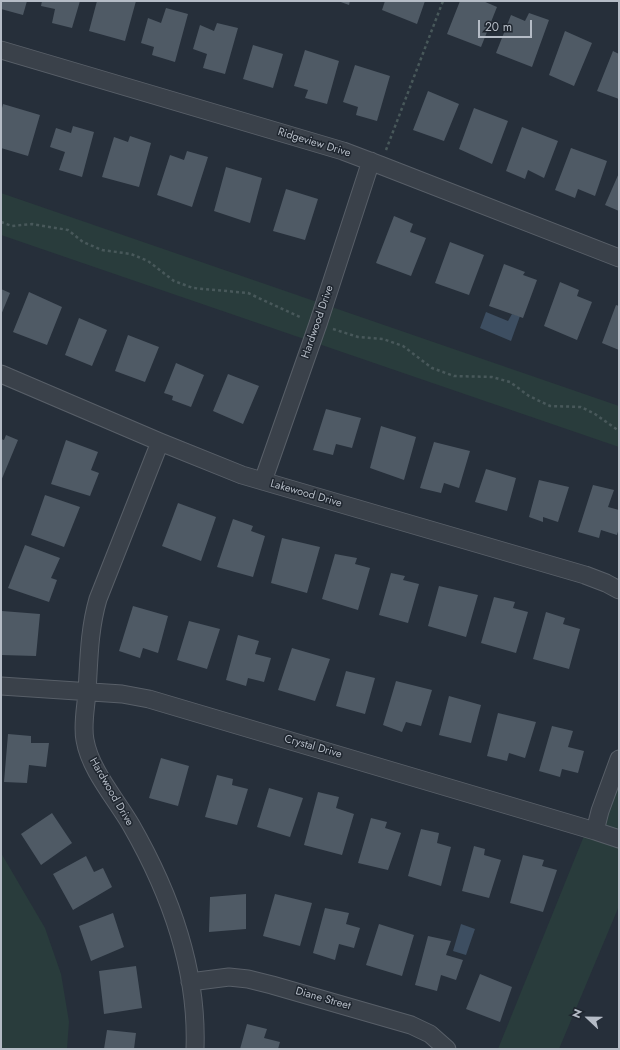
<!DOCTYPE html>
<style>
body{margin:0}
#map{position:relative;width:620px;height:1050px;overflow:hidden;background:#262f3a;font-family:Jost,sans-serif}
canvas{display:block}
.frame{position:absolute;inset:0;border:2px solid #b5bcc6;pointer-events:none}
.north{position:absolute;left:568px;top:998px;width:40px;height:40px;-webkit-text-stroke:3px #1f262f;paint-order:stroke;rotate:292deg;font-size:11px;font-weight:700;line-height:16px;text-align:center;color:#b5bcc6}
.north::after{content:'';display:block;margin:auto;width:14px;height:18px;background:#b5bcc6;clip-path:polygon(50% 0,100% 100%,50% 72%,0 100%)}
.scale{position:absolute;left:478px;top:20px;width:54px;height:18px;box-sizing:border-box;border:2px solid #b5bcc6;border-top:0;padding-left:5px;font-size:12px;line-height:14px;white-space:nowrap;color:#b5bcc6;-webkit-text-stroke:3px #1f262f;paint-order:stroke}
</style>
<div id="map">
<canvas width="620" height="1050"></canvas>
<div class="frame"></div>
<div class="north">N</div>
<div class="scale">20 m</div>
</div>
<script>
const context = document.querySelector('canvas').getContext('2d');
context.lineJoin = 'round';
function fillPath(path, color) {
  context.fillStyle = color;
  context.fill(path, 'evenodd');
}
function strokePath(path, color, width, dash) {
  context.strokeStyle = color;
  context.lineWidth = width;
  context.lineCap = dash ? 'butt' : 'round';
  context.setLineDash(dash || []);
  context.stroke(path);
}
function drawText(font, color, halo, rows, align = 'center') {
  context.font = font + ' Jost,sans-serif';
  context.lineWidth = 3;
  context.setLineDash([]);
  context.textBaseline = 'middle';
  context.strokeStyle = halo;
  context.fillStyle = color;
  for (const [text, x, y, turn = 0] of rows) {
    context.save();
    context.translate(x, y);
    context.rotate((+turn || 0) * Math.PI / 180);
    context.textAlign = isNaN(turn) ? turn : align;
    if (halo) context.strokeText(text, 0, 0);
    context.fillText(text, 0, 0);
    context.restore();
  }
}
fillPath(new Path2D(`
 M 1,193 L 619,406 L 619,447 L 1,235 Z
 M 619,749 L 619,906 L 559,1049 L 498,1049 Z
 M 1,853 L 45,928 L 61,974 L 69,1022 L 67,1049 L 1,1049 Z`), '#293c3c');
fillPath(new Path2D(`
 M 486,312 L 508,321 L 512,314 L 520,316 L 511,341 L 480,328 Z
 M 461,924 L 475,929 L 466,955 L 453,951 Z`), '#3d4e61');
fillPath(new Path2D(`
 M 1,1 L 27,1 L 23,15 L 1,9 Z
 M 42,1 L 80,1 L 72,28 L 52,23 L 55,9 L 41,6 Z
 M 97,1 L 136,1 L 125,41 L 89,31 Z
 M 338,1 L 350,1 L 349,5 Z
 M 385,1 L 425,1 L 417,24 L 382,10 Z
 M 460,1 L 483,1 L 497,7 L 481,47 L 447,34 Z
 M 166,8 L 188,14 L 175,62 L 152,55 L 154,47 L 141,43 L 148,18 L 161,23 Z
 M 529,13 L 549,20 L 532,67 L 496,53 L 511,15 L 525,21 Z
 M 217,23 L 238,28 L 225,74 L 203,68 L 207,54 L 193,49 L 200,25 L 214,31 Z
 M 565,31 L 592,43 L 574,86 L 549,75 Z
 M 253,45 L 283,54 L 273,88 L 243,79 Z
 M 305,50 L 339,61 L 327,104 L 305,98 L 308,90 L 294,86 Z
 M 613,51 L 619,54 L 619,99 L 597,91 Z
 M 355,65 L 390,76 L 377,121 L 356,115 L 358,107 L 343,102 Z
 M 428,91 L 459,104 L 444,141 L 413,130 Z
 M 3,104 L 40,115 L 28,156 L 1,148 L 1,112 Z
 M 474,108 L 508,121 L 492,164 L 459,149 Z
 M 73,126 L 94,132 L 82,177 L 59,170 L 65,152 L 50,147 L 56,128 L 71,133 Z
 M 522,127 L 558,141 L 544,178 L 528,170 L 525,179 L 506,171 Z
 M 130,136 L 151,143 L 139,187 L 102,177 L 114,137 L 128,142 Z
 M 571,148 L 607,161 L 595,196 L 578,189 L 575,198 L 555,190 Z
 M 187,151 L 208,157 L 192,207 L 157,195 L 170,155 L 184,160 Z
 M 226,167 L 262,178 L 250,223 L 214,211 Z
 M 619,173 L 619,211 L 605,205 Z
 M 286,189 L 318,199 L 305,240 L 273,231 Z
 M 394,216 L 413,224 L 410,232 L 426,238 L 411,276 L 376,263 Z
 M 450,242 L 484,255 L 469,295 L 435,283 Z
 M 504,264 L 525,272 L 523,275 L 537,280 L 523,318 L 489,306 Z
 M 560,282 L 579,290 L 577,296 L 592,302 L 577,340 L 544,326 Z
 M 1,289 L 10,293 L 1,315 Z
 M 29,292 L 62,307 L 47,345 L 13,332 Z
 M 616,305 L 619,306 L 619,350 L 602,343 Z
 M 79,318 L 107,330 L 92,366 L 65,355 Z
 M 128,335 L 159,347 L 145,382 L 115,371 Z
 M 176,363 L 204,375 L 191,407 L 172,400 L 173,396 L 164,393 Z
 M 228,374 L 259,386 L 243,424 L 213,411 Z
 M 326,409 L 361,418 L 352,448 L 336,444 L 333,455 L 313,450 Z
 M 381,426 L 416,437 L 404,480 L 370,468 Z
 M 6,435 L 18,440 L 1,481 L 1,439 L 4,440 Z
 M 66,440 L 98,452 L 91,470 L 99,473 L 90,496 L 51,484 Z
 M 434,442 L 470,451 L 459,488 L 444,483 L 441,493 L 420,488 Z
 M 486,469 L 516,478 L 507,511 L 475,502 Z
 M 539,480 L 569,487 L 558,522 L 543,517 L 543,522 L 529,517 Z
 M 593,485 L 614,490 L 608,507 L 619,510 L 619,528 L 617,535 L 601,530 L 599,538 L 578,532 Z
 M 45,495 L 80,507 L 64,547 L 31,535 Z
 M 178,503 L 216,517 L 201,561 L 162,546 Z
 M 233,519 L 253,526 L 251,531 L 265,536 L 253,577 L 217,567 Z
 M 282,538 L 320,547 L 307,593 L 271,583 Z
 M 25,545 L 60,558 L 51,578 L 57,580 L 49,602 L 8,588 Z
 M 335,554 L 357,558 L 355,564 L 370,568 L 358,610 L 322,599 Z
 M 391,573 L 405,576 L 403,580 L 419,584 L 408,623 L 379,615 Z
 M 439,586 L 478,595 L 466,637 L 428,626 Z
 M 494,597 L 515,602 L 513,608 L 528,612 L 516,653 L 481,643 Z
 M 133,606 L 168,616 L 158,653 L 143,648 L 140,658 L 119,651 Z
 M 2,611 L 40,614 L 36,656 L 1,655 Z
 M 546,612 L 565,618 L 563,624 L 580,629 L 569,669 L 533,659 Z
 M 189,621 L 220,629 L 207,669 L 177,660 Z
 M 238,635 L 259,641 L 255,654 L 271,658 L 264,682 L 248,678 L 246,686 L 226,680 Z
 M 292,648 L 330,659 L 315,701 L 278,690 Z
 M 346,671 L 375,678 L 365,714 L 336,706 Z
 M 396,681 L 432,690 L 421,726 L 406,722 L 402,732 L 383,725 Z
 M 449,696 L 481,705 L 471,743 L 439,735 Z
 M 498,713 L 536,722 L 525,758 L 509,753 L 507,761 L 487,756 Z
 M 552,726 L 573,731 L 568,747 L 584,751 L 578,773 L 562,769 L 560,777 L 539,771 Z
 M 8,734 L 31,736 L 31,743 L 49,743 L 46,767 L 29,765 L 27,783 L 4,782 Z
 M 161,758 L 189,766 L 178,806 L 149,798 Z
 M 217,775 L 233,779 L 232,785 L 248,789 L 237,825 L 205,817 Z
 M 269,788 L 303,798 L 290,837 L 257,827 Z
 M 318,792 L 339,797 L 336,808 L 354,814 L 342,855 L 304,845 Z
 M 52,813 L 72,843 L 41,865 L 21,834 Z
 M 371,818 L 387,822 L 385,828 L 401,833 L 388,870 L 358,863 Z
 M 421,829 L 439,833 L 437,843 L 451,847 L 441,886 L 408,876 Z
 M 474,846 L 485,849 L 484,855 L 501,860 L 489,898 L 462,891 Z
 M 523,855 L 544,860 L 542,866 L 557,870 L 543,912 L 510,903 Z
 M 86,856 L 94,872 L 103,868 L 112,887 L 73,910 L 53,874 Z
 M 246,894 L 246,929 L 209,932 L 210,897 Z
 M 275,894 L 312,903 L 300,946 L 263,936 Z
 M 325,908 L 349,913 L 346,924 L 360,928 L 354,948 L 339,944 L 335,960 L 313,953 Z
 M 113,913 L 124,947 L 91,961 L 79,926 Z
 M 379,924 L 414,935 L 402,976 L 366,965 Z
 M 428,936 L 451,941 L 446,955 L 463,960 L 456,980 L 441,975 L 437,991 L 415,985 Z
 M 136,966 L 142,1008 L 104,1014 L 99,971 Z
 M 480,974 L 512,987 L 500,1022 L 466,1009 Z
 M 247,1024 L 267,1029 L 264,1038 L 280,1042 L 278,1049 L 240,1049 Z
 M 107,1030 L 136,1033 L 134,1049 L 104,1049 Z`), '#4f5a65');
const street = new Path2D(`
 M 1,50 L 343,151 L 380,165 L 619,258
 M 1,374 L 160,442 L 242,475 L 585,575 L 606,583 L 619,590
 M 160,442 L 98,599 C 89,630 89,660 87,692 C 86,707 82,725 85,740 C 90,770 116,799 131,825 C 170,893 198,969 195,1049
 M 263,481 L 318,324 L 371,161
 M 1,686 L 122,694 L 149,699 L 595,831 L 619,839
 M 595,831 L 600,811 L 619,759
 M 190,982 L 229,977 L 248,979 L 272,985 L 411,1025 L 430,1034 L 447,1049`);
strokePath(street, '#585f68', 19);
strokePath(new Path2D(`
 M 386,150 L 443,1
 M 1,222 L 12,226 L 32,224 L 68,230 L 83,242 L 102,250 L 131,254 L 148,261 L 174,281 L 193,288 L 248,293 L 302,318
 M 333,329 L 358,337 L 383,339 L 403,346 L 432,368 L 454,376 L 492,377 L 510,382 L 529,396 L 550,406 L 581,407 L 595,414 L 619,431`), '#48585a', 2.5, [3, 3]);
strokePath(street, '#3a414a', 17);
drawText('11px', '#b5bcc6', '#1f262f', [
 ["Ridgeview Drive",314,143,17],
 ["Hardwood Drive",318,322,-71],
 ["Lakewood Drive",306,494,16],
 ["Crystal Drive",313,747,16],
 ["Hardwood Drive",111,792,60],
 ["Diane Street",323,999,16]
]);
</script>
